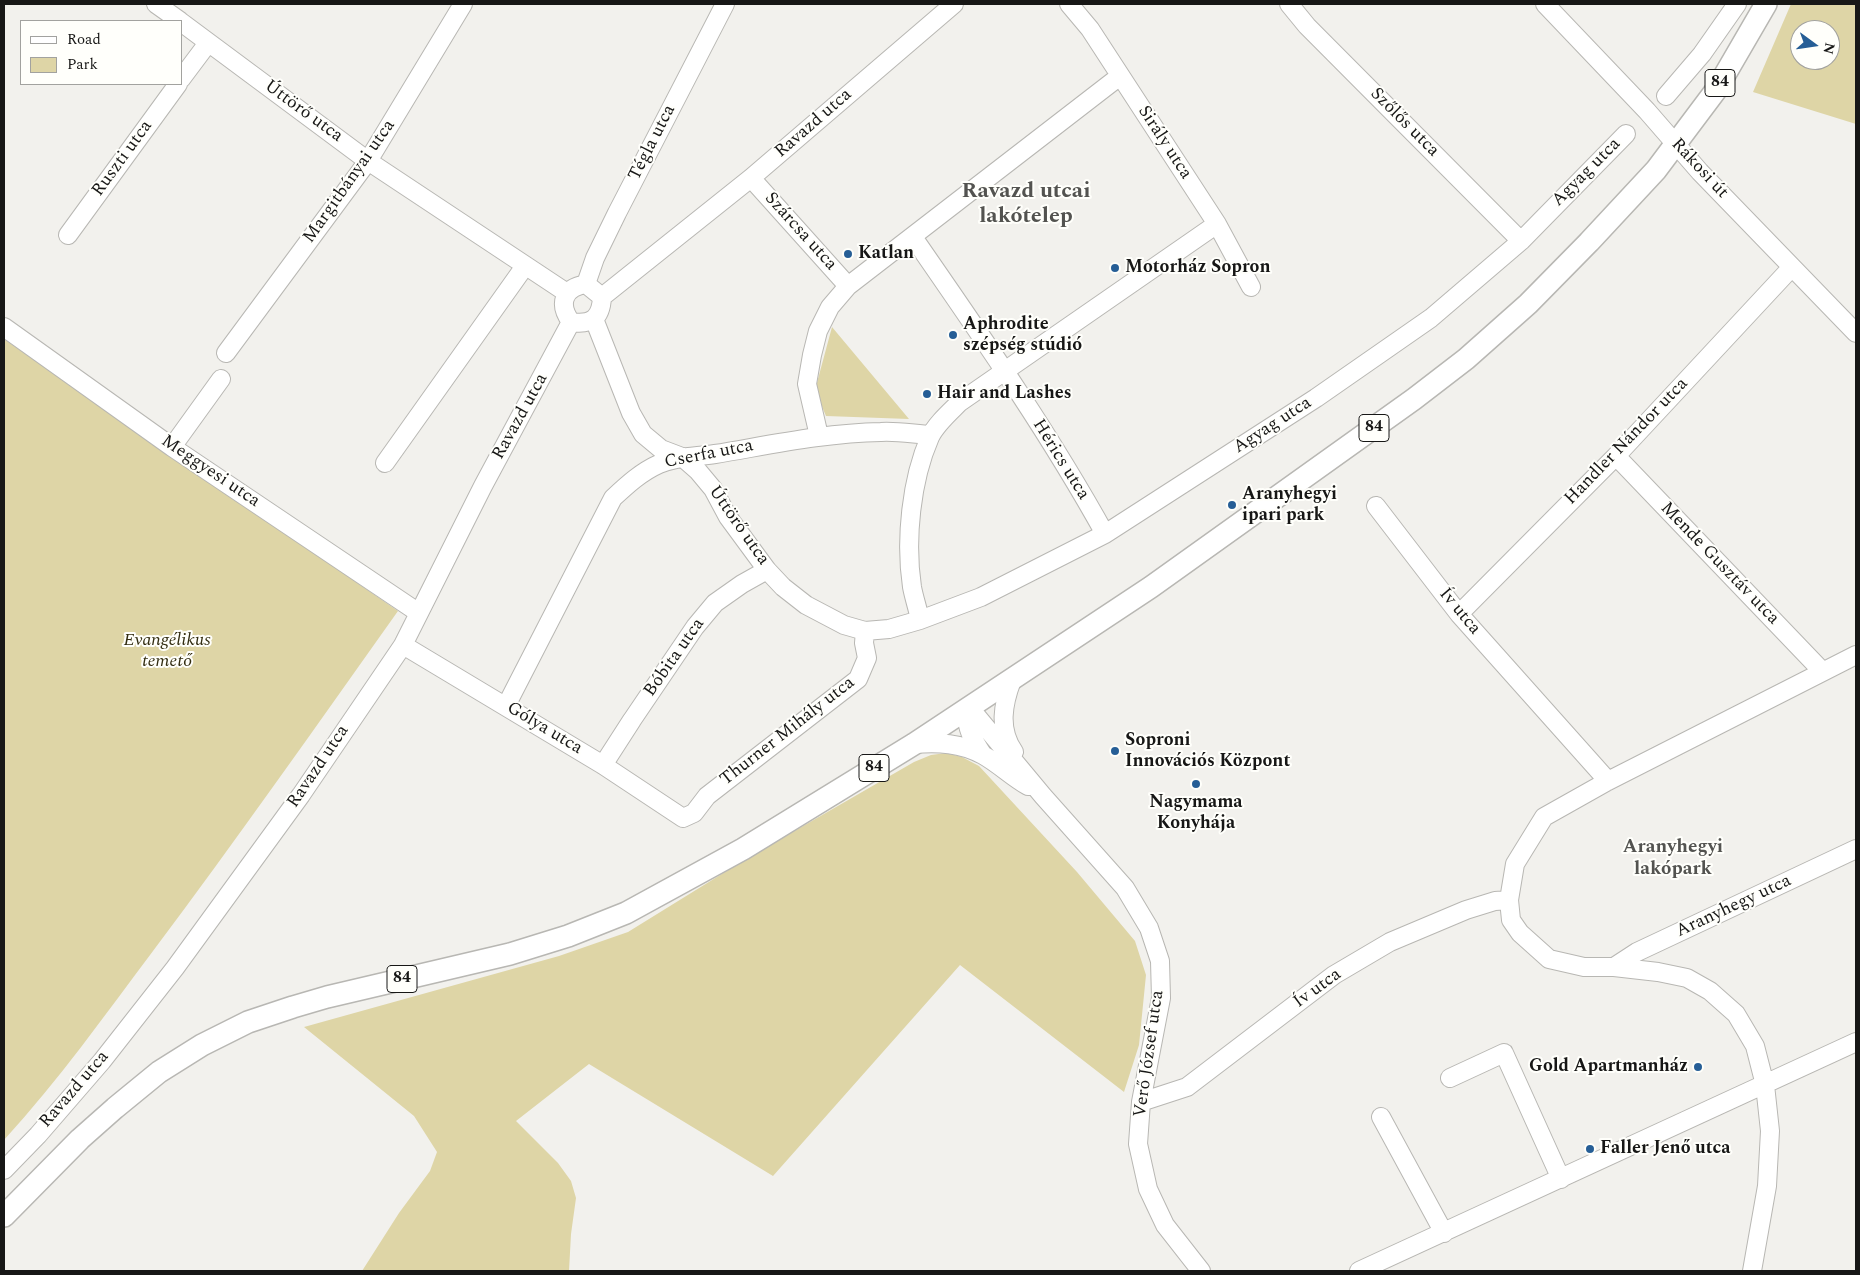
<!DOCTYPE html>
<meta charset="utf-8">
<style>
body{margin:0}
#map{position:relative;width:1860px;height:1275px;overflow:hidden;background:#f2f1ed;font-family:Spectral,serif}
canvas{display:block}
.frame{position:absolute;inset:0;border:5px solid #171716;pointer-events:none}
.legend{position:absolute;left:20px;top:20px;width:162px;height:65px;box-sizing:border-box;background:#fffffb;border:1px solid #a2a29f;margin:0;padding:6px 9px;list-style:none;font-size:15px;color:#171716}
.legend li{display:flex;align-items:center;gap:10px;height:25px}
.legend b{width:25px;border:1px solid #a2a29f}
.north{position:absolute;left:1790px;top:20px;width:50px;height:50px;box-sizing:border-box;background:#fffffb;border:1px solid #a2a29f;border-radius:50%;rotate:104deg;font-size:14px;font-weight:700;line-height:20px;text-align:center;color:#171716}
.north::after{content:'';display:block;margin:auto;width:18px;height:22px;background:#265e96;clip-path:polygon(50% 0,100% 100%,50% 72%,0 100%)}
</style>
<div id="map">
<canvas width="1860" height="1275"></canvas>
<div class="frame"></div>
<ul class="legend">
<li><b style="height:6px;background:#fff"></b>Road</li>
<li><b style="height:14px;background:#ded5a6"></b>Park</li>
</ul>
<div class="north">N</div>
</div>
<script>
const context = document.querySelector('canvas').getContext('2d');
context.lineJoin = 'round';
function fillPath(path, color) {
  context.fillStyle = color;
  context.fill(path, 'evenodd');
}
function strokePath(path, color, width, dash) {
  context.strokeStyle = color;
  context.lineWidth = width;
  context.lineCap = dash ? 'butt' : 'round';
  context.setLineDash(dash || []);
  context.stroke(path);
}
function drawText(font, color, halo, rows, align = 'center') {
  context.font = font + ' Spectral,serif';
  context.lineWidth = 4;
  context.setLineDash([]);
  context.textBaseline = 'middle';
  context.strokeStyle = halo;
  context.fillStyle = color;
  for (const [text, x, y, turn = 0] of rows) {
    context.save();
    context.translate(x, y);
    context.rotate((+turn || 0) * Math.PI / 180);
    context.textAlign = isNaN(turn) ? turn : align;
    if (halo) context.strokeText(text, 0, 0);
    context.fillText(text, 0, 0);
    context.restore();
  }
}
fillPath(new Path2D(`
 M 1791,4 L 1856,4 L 1856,124 L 1753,92 ZM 1800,30 L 1830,30 L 1830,60 L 1800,60 Z
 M 832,327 L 909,419 L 826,416 L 815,390 Z
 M 4,339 L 398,611 C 317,725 237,839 153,951 C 105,1015 58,1081 4,1140 Z
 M 946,753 L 962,757 L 979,766 L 1077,872 L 1135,941 L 1146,975 L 1139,1045 L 1124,1092 L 960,965 L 773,1176 L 589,1064 L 516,1121 L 558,1163 L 571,1181 L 576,1198 L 571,1234 L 569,1271 L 362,1271 L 399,1213 L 430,1171 L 437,1152 L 414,1116 L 304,1027 L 559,956 L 628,932 L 746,859 L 914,762 L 931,755 Z`), '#ded5a6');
const minor = new Path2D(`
 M 156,4 L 180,21
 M 1069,4 L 1090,29 L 1217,224 L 1251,287
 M 1289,4 L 1307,26 L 1521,241
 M 1545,4 L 1647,111 L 1700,172 L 1856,333
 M 181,22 L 368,161 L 567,293
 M 181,79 L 208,43
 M 1666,96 L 1702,54 L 1737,4
 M 751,178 L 848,286
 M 68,235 L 178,84
 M 913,237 C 980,334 1048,431 1105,534
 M 586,284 L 595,258 L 617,213 L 725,4
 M 602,297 L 586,284 C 563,288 558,304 571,322 C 592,325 601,318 602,297 L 751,178 L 954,4
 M 594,319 L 631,413 L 643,434 L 661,449 L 682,457 L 698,471 L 713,489 L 728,517 L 767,570 L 783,587 L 806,605 L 844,625 L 865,631 L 889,629 L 920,620 L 981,597 L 1105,534 L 1316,398 L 1431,318 L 1521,241 L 1626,134
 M 4,327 L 172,447 L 419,613
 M 226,353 L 368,161 L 463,4
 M 819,436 L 807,384 L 812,355 L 818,331 L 830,307 L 848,286 L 1120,76
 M 172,447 L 221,379
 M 1616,456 L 1822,671
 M 385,463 L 525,266
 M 1376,506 L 1459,614 L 1608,781
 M 1459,614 L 1616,456 L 1792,267
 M 920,620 C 918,609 914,598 912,587 C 905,540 911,480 930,437 C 936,424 950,412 960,402 L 1217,224
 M 403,645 L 603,765 L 683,818 L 694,813 L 707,796 L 858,679 L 867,658 L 864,643 L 865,631
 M 1012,680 C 1003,704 998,729 1014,752
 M 506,706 L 613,498 C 627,485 641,472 659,464 C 677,456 696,457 715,454 C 770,445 825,433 881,432 C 897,431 914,434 931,435
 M 968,708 L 974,713 L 1043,796 L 1125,888 L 1149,928 L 1160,961 L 1161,998 L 1141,1102 L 1138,1144 L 1148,1189 L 1165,1225 L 1201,1271
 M 968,708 C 964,726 973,740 983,755
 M 914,744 C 938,742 961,743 983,755 C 999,764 1012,777 1028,786
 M 603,765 L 632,720 L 695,627 L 715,603 L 742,584 L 767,570
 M 1614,967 L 1637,952 L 1856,849
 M 1450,1078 L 1504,1053 L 1561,1179
 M 1141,1102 L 1187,1087 L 1334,975 L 1390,942 L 1466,910 L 1495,901 L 1509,900
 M 1381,1117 L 1444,1233
 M 4,1170 L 38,1135 L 102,1061 L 175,968 L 301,795 L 403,645 L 483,486 L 571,322
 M 1359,1271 L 1856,1042
 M 1752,1271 L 1767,1186 L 1770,1131 L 1765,1085 L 1755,1046 L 1736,1014 L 1710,991 L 1687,978 L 1658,972 L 1614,967 L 1584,967 L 1549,959 L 1520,933 L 1511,920 L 1509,900 L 1515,864 L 1544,817 L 1608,781 L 1856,655`);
const major = new Path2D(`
 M 4,1216 L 80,1139 L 115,1108 L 159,1072 L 202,1045 L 248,1022 L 293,1007 L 327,997 L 510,954 L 568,936 L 626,913 L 743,849 L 914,744 L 1151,587 L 1414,399 L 1466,359 L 1528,304 L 1589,242 L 1656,170 L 1716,90 L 1766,4`);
strokePath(minor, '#b8b7b3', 20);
strokePath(major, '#b8b7b3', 24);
strokePath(minor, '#fff', 18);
strokePath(major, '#fff', 21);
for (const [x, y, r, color] of [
 [848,254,5,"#265e96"],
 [1115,268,5,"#265e96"],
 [953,335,5,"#265e96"],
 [927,394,5,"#265e96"],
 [1232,505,5,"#265e96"],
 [1115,751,5,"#265e96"],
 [1196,784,5,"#265e96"],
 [1698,1067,5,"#265e96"],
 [1590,1149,5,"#265e96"]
]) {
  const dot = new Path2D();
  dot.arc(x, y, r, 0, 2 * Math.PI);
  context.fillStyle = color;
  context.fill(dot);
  strokePath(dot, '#fffffb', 2);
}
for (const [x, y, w] of [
 [1720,83,30],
 [1374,428,30],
 [874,768,30],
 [402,979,30]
]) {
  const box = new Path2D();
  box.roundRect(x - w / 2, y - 13.5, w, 27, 4);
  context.fillStyle = '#fffffb';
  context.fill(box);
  strokePath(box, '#171716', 1);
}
drawText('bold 16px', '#171716', null, [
 ["84",1720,83],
 ["84",1374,428],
 ["84",874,768],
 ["84",402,979]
]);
drawText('18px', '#171716', '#fffffb', [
 ["Úttörő utca",303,112,36],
 ["Szőlős utca",1404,123,45],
 ["Ravazd utca",814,124,-41],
 ["Tégla utca",653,143,-63],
 ["Sirály utca",1164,143,57],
 ["Ruszti utca",123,159,-54],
 ["Rákosi út",1699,169,47],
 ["Agyag utca",1587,173,-45],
 ["Margitbányai utca",350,182,-55],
 ["Szárcsa utca",800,232,48],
 ["Ravazd utca",521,417,-61],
 ["Agyag utca",1273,426,-33],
 ["Handler Nándor utca",1627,442,-46],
 ["Cserfa utca",709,455,-11],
 ["Hérics utca",1060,460,58],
 ["Meggyesi utca",210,472,34],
 ["Úttörő utca",738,526,55],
 ["Mende Gusztáv utca",1719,564,46],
 ["Ív utca",1459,612,50],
 ["Bóbita utca",675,658,-55],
 ["Gólya utca",544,729,31],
 ["Thurner Mihály utca",788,732,-38],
 ["Ravazd utca",319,767,-56],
 ["Aranyhegy utca",1734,907,-25],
 ["Ív utca",1318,989,-36],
 ["Verő József utca",1150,1054,-82],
 ["Ravazd utca",75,1090,-49]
]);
drawText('bold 18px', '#171716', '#fffffb', [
 ["Katlan",858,254],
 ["Motorház Sopron",1125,268],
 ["Aphrodite",963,325],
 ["szépség stúdió",963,346],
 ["Hair and Lashes",937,394],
 ["Aranyhegyi",1242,495],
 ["ipari park",1242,516],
 ["Soproni",1125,741],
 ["Innovációs Központ",1125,762],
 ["Nagymama",1196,803,"center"],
 ["Konyhája",1196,824,"center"],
 ["Gold Apartmanház",1688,1067,"right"],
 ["Faller Jenő utca",1600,1149]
], 'left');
drawText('italic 18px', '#322c10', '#fffffb', [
 ["Evangélikus",167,641],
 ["temető",167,662]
]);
drawText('bold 19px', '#535350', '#fffffb', [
 ["Aranyhegyi",1673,848],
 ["lakópark",1673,870]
]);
drawText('bold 22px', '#535350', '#fffffb', [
 ["Ravazd utcai",1026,193],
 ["lakótelep",1026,218]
]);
</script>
